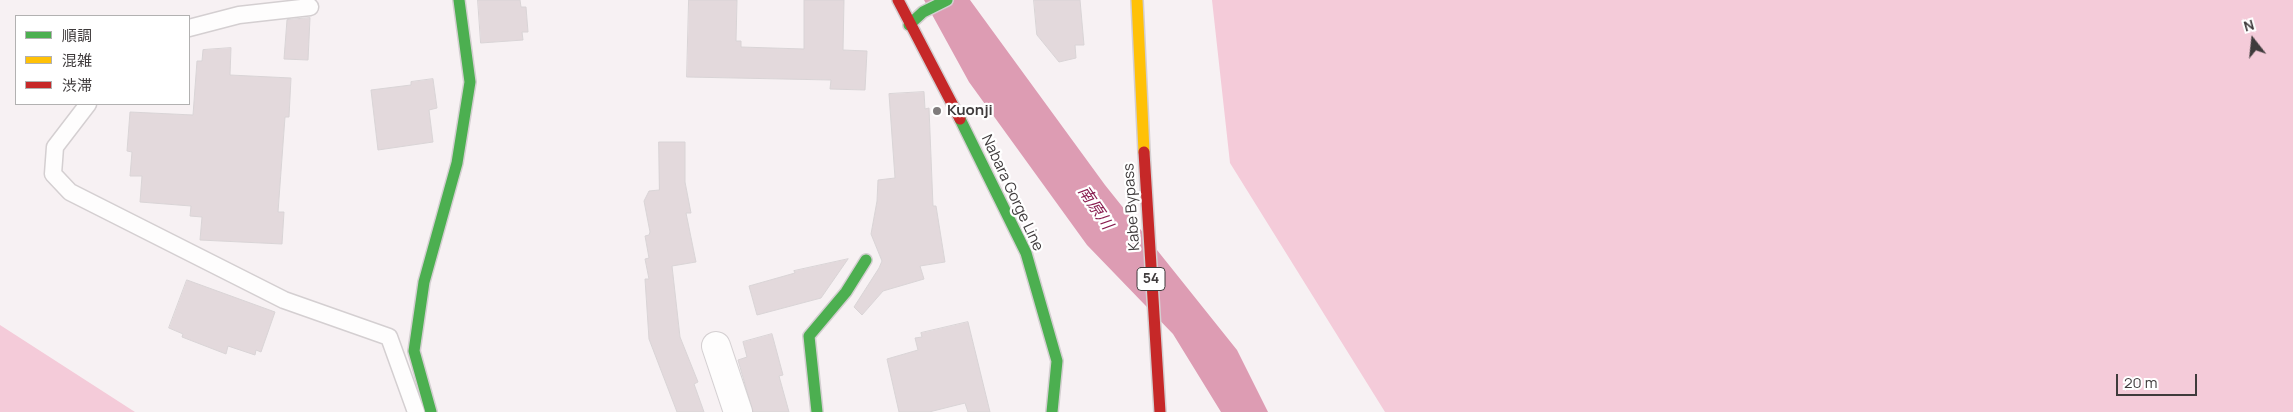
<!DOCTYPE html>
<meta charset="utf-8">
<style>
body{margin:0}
#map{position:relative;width:2293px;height:412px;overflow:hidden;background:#f7f1f3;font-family:Manrope,"Noto Sans JP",sans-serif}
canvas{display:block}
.legend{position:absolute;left:15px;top:15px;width:175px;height:90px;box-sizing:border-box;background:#fff;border:1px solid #b2b1b1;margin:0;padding:6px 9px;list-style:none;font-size:15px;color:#3f3b3c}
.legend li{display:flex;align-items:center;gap:10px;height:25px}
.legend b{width:25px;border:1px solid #b2b1b1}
.north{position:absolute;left:2228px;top:15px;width:50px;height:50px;-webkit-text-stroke:4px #fff;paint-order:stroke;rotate:344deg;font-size:14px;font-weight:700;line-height:20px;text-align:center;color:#3f3b3c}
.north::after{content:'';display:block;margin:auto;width:18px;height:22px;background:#3f3b3c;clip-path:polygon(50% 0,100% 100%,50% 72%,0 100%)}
.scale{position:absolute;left:2116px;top:374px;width:81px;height:22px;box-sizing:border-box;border:2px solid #3f3b3c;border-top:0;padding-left:6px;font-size:15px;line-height:18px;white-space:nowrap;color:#3f3b3c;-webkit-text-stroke:4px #fff;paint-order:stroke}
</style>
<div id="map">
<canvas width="2293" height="412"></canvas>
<ul class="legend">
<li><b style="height:6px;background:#4caf50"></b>順調</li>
<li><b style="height:6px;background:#ffc107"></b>混雑</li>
<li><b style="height:6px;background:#c62828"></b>渋滞</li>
</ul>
<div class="north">N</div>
<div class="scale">20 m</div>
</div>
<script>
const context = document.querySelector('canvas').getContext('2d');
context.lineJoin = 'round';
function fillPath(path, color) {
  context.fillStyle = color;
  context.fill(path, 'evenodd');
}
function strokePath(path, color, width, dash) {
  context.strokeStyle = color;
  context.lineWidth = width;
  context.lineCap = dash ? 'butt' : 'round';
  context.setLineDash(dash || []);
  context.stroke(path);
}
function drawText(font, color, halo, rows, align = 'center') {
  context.font = font + ' Manrope,"Noto Sans JP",sans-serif';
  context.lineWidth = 4.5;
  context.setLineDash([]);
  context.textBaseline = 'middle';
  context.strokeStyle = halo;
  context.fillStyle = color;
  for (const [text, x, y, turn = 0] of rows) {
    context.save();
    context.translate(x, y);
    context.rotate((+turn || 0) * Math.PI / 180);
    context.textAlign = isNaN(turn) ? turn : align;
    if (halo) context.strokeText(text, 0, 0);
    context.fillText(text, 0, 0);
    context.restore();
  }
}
fillPath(new Path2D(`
 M 1212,0 L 2293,0 L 2293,412 L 1385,412 L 1230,163 Z
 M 0,325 L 135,412 L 0,412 Z`), '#f4cbd9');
fillPath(new Path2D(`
 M 924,0 L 970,0 L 1105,185 L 1237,350 L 1268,412 L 1221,412 L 1173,334 L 1087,245 L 969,82 Z`), '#dd9cb3');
const building = new Path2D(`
 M 478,0 L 520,0 L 521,7 L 526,7 L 528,32 L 522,32 L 523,40 L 481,43 Z
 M 689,0 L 737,0 L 736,41 L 741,41 L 741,47 L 804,49 L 804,0 L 844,0 L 843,50 L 867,51 L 865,90 L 830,89 L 831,80 L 687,77 Z
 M 1034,0 L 1080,0 L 1084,45 L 1075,45 L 1076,58 L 1059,62 L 1037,35 Z
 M 310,18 L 308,60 L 284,59 L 287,20 Z
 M 231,48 L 230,75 L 291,78 L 289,117 L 285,117 L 278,212 L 284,212 L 282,244 L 200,240 L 202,217 L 190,216 L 191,206 L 140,202 L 142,176 L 130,176 L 132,152 L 127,151 L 130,112 L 193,115 L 197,61 L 202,61 L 203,50 Z
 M 433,79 L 437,108 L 429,110 L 433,142 L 378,150 L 371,90 L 411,85 L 411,82 Z
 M 924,92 L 925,109 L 929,108 L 933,206 L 936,206 L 945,262 L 920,266 L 924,279 L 883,291 L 862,315 L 854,307 L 879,268 L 882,261 L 871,234 L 877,201 L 878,180 L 895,178 L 889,94 Z
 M 659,142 L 685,142 L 685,182 L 691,213 L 686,213 L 696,262 L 672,266 L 680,337 L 698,382 L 694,384 L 704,412 L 677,412 L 649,339 L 645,279 L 649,279 L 645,259 L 649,258 L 645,236 L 649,235 L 650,232 L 644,201 L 649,191 L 659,190 Z
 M 848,259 L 821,298 L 757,315 L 749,286 L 795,273 L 794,271 Z
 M 187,280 L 275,312 L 261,352 L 256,350 L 255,355 L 228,346 L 226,354 L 182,337 L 183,334 L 169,328 Z
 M 968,322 L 990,412 L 968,412 L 965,403 L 929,412 L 899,412 L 887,359 L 918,350 L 915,338 L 922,337 L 921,333 Z
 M 772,334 L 783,375 L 779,376 L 789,412 L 753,412 L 738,360 L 747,357 L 743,342 Z`);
fillPath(building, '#e3d9dc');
strokePath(building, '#d9d4d6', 1);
const lane = new Path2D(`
 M 189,28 L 239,15 L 310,7
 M 88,104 L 55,147 L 53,174 L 70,192 L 284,300 L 389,337 L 416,412`);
const street = new Path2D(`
 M 716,346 L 738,412`);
const fast = new Path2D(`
 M 909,25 L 923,12 L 947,0
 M 960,119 L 1026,253 L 1057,361 L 1052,412
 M 431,412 L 414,351 L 424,282 L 457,163 L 470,82 L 459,0
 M 817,412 L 809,336 L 846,292 L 866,260`);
const slow = new Path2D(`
 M 1137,0 L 1144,152`);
const jam = new Path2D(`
 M 898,0 L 960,119
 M 1144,152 L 1160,412`);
strokePath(lane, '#d4cfd1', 19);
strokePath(street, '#d4cfd1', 30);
strokePath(fast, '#d4cfd1', 14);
strokePath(slow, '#d4cfd1', 14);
strokePath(jam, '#d4cfd1', 14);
strokePath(lane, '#fefdfd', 16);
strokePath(street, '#fefdfd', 28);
strokePath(fast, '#4caf50', 11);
strokePath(slow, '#ffc107', 11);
strokePath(jam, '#c62828', 11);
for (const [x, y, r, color] of [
 [937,111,5,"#7f7b7c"]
]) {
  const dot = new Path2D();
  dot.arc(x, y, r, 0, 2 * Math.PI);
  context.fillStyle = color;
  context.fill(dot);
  strokePath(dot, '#fff', 2);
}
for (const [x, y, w] of [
 [1151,279,28]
]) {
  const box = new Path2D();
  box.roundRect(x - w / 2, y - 11.5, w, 23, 4);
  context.fillStyle = '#fff';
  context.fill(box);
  strokePath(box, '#3f3b3c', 1);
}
drawText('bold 14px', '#3f3b3c', null, [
 ["54",1151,279]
]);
drawText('bold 15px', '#3f3b3c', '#fff', [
 ["Kuonji",947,111]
], 'left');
drawText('15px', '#3f3b3c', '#fff', [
 ["Nabara Gorge Line",1012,193,65],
 ["Kabe Bypass",1132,207,-94]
]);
drawText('italic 16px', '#891c4f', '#fff', [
 ["南原川",1095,208,56]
]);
</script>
